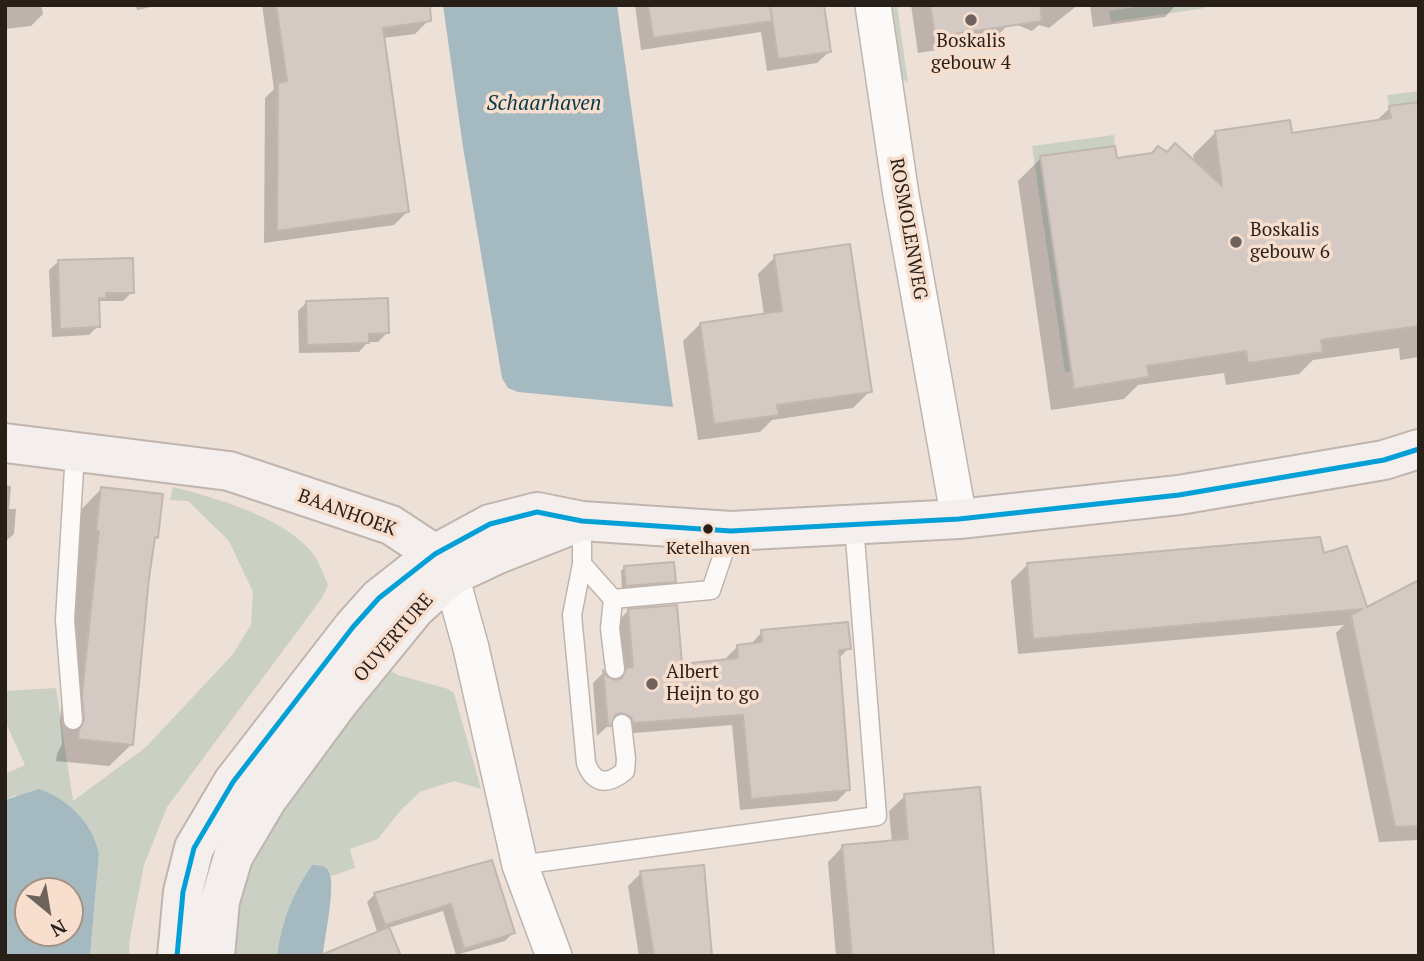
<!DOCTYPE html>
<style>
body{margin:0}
#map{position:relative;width:1424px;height:961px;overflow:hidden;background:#ede0d7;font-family:"PT Serif",serif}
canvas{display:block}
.frame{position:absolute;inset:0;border:7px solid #281f19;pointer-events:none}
.north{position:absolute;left:14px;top:877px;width:70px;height:70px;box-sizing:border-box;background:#f7decd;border:2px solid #a49285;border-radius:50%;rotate:150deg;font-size:19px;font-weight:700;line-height:28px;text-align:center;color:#281f19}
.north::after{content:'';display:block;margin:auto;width:24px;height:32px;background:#6d635c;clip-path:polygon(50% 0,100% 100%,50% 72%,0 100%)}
</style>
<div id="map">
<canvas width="1424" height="961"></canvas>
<div class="frame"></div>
<div class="north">N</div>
</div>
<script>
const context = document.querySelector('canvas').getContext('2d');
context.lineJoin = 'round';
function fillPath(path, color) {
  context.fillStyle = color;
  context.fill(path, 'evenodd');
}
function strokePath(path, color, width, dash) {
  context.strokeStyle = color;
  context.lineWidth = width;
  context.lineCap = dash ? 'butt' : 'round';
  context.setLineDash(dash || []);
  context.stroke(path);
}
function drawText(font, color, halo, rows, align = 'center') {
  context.font = font + ' "PT Serif",serif';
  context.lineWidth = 7;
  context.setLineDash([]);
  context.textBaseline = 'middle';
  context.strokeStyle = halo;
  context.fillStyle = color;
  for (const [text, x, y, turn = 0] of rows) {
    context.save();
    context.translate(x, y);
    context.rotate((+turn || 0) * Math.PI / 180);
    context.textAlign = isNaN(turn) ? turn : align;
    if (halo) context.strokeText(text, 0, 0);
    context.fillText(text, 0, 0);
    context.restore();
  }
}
fillPath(new Path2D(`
 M 888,5 L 897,5 L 908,83 L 900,77 Z
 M 1150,5 L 1206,5 L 1205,8 L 1111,22 L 1109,11 Z
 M 1419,91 L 1419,102 L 1389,106 L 1387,95 Z
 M 1114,135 L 1115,146 L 1040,157 L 1071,372 L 1065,372 L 1032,146 Z
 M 173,487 C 216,498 287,518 314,555 C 320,563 324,576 328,585 L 322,598 L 167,807 L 144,865 L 129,943 L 130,956 L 90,956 L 99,854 L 15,795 L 5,800 L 5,774 L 25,765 L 5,721 L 5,691 L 56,688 L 73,801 L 146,747 L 233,654 L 251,625 L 253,592 L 229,541 L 188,501 L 170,500 Z
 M 382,666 L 398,675 L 448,689 L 454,693 L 481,789 L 454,781 L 420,792 L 400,811 L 378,839 L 350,849 L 355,868 L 331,876 C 326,867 322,865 312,865 C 294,895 281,921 277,956 L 227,956 L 251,853 Z`), '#cbd0c4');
fillPath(new Path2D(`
 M 443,5 L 617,5 L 673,407 L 518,392 L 508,388 L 502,378 L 463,147 Z
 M 39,789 C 69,800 92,822 99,854 L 90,956 L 7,956 L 5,953 L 5,800 ZM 28,891 L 70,891 L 70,933 L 28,933 Z
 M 312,865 C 317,865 323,865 327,869 C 338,879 324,939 323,956 L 277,956 C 281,922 293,893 312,865 Z`), '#a5b9c0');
fillPath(new Path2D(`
 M 5,5 L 41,5 L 43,14 L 31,26 L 5,29 Z
 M 136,5 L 161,5 L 137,10 Z
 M 262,5 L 426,5 L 428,21 L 415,34 L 383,38 L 407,212 L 394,225 L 264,243 L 265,98 L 274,89 Z
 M 635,5 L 822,5 L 830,51 L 817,63 L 767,71 L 761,32 L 641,50 Z
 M 911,5 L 1078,5 L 1049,28 L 1039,25 L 1032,31 L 1007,21 L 1008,25 L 991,42 L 918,53 Z
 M 1090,5 L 1176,5 L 1165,17 L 1093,27 Z
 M 1419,103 L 1419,357 L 1400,360 L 1399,348 L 1313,360 L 1299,374 L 1226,385 L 1224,373 L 1138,385 L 1124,399 L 1051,410 L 1018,181 L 1041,158 L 1116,160 L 1166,154 L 1194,163 L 1193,155 L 1215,133 L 1290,135 L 1375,122 L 1390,108 Z
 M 775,257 L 870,391 L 853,408 L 772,420 L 760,432 L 698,440 L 683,341 L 700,324 L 764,315 L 758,274 Z
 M 58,262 L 132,292 L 123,301 L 100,301 L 97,305 L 98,326 L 89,335 L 52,337 L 49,270 Z
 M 307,302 L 387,333 L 378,342 L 368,342 L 359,352 L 299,353 L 298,311 Z
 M 5,485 L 11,486 L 9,509 L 16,509 L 14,534 L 6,541 L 5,551 Z
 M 101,489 L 156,537 L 153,541 L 132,744 L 109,766 L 56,761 L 57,754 L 62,744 L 60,719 L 78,554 L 79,512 Z
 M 1322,555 L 1366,609 L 1419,582 L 1419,840 L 1379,842 L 1336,633 L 1344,625 L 1018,654 L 1011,581 L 1027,565 Z
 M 625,567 L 674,581 L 670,585 L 622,590 L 621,571 Z
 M 628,611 L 681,665 L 727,661 L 726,658 L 738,646 L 750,645 L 762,632 L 849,648 L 838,659 L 848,790 L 837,801 L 740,810 L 732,725 L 622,734 L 620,728 L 610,724 L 597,736 L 593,683 L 603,673 L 605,678 L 615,682 L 621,675 L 617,622 Z
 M 905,796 L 992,956 L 836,956 L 828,862 L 843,846 L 892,842 L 889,811 Z
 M 491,862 L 513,933 L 505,941 L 456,955 L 443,911 L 388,928 L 378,934 L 367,902 L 375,894 Z
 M 641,873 L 710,956 L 639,956 L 628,886 Z`), '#0003');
const building = new Path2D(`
 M 276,5 L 430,5 L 431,21 L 383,28 L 409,212 L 277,231 L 278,83 L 287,81 Z
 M 648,5 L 770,5 L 772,21 L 653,38 Z
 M 770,5 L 824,5 L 831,52 L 778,59 Z
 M 930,5 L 1040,5 L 1042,21 L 935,37 Z
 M 1419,102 L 1419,326 L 1321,340 L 1323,352 L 1248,363 L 1246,351 L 1147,366 L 1149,377 L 1074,389 L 1040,156 L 1115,146 L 1117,158 L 1152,153 L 1158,146 L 1167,152 L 1175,143 L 1222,186 L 1215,131 L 1290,120 L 1292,133 L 1391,118 L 1389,106 Z
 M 850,244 L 872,392 L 777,405 L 779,415 L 714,424 L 700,323 L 782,311 L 774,255 Z
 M 133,258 L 134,293 L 106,293 L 106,298 L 99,298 L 100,327 L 60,329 L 58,260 Z
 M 388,298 L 389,333 L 369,334 L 369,343 L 307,345 L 306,301 Z
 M 101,487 L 163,494 L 158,538 L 155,537 L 149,578 L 133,745 L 78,739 L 79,730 L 84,720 L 82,695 L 99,531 L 96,531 Z
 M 1320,537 L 1324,553 L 1347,546 L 1367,607 L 1419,580 L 1419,826 L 1395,827 L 1351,615 L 1362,609 L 1033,639 L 1027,563 Z
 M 674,562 L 676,582 L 626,586 L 624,566 Z
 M 677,605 L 682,664 L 738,658 L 737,645 L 762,642 L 761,630 L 848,622 L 851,649 L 839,650 L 850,790 L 751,799 L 743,715 L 633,723 L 631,717 L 621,713 L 615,715 L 611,726 L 608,726 L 603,670 L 606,676 L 616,680 L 622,678 L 626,668 L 633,667 L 628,609 Z
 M 980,787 L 994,956 L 852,956 L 842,845 L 908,839 L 904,794 Z
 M 492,860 L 515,933 L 464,949 L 451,904 L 385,925 L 374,893 Z
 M 704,865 L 712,956 L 654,956 L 640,871 Z
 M 389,927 L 401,956 L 321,956 L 321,955 Z`);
fillPath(building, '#d5cac3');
strokePath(building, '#c1b7b0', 2);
const lane = new Path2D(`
 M 582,521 L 582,564 L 572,615 L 586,763 C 594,785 608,785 625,771 L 626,759 L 622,724
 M 582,564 L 613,599 L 711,590 L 731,531
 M 613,599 L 610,629 L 615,669
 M 73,720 L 65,620 L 75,452
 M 520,865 L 877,816 L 854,525`);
const street = new Path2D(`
 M 873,5 L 901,195 L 959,519
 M 451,576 L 471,648 L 520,865 L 554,956`);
const secondary = new Path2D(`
 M 5,443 L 229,471 L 391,525 L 435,554 L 450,574
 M 177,956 L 183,892 L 194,848 L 233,782 L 353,627 L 379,598 L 435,554 L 490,524 L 537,512 L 582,521 L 731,531 L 959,519 L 1179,495 L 1384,460 L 1419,449
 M 215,956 L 220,901 L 233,857 L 266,801 L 339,702 L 415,609 L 451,576 L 498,554 L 582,521`);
strokePath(lane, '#bfb5ae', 21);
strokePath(street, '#bfb5ae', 38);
strokePath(secondary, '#bfb5ae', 42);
strokePath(lane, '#fcfaf9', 18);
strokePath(street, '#fcfaf9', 35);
strokePath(secondary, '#f4eeed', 38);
strokePath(new Path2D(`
 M 177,956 L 183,892 L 194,848 L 233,782 L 353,627 L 379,598 L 435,554 L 490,524 L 537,512 L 582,521 L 731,531 L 959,519 L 1179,495 L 1384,460 L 1419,449`), '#02a0d7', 5);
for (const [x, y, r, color] of [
 [971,20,7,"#6d635c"],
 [1236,242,7,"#6d635c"],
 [708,529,6,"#281f19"],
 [652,684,7,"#6d635c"]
]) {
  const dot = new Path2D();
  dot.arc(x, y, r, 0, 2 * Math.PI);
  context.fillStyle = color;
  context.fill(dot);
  strokePath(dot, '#f7decd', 2.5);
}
drawText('17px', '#281f19', '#f7decd', [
 ["Ketelhaven",708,549]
]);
drawText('19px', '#281f19', '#f7decd', [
 ["Boskalis",971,42,"center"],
 ["gebouw 4",971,64,"center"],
 ["Boskalis",1250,231],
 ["gebouw 6",1250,253],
 ["Albert",666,673],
 ["Heijn to go",666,695]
], 'left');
drawText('19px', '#281f19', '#f7decd', [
 ["ROSMOLENWEG",908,229,80],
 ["BAANHOEK",347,513,20],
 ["OUVERTURE",394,638,-49]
]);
drawText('italic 21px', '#063a4a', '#f7decd', [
 ["Schaarhaven",544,104]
]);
</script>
